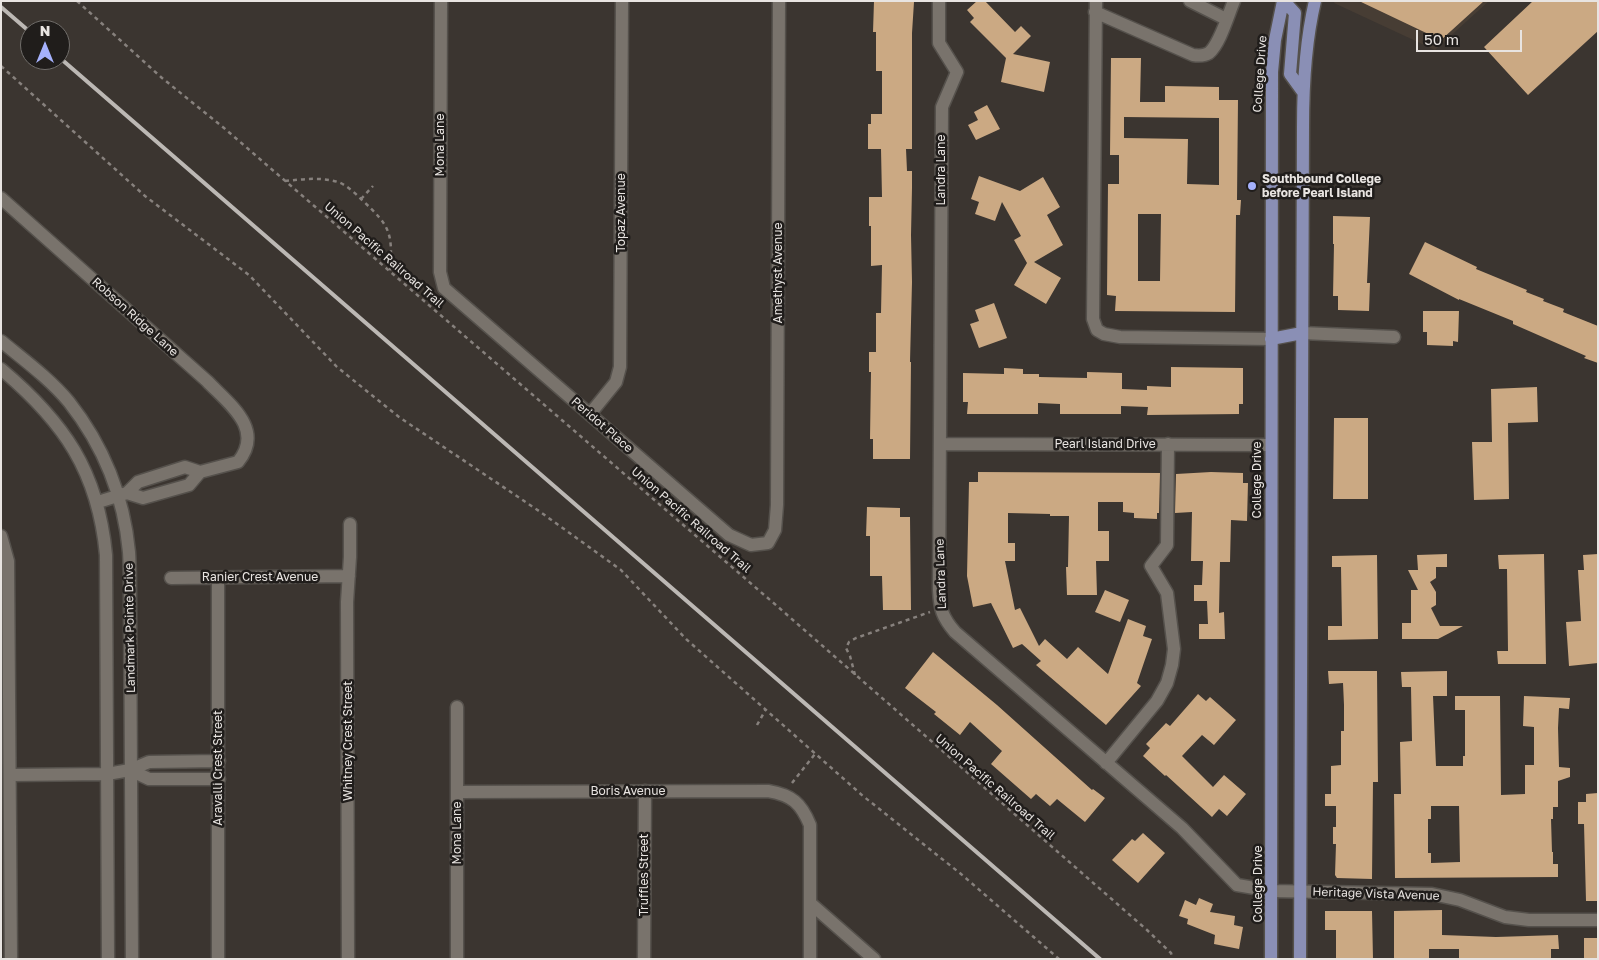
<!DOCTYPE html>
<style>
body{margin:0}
#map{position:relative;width:1599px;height:960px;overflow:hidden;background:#3b3530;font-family:"Golos Text",sans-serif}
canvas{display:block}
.frame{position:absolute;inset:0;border:2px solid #e8e4e1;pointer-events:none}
.north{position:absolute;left:20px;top:20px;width:50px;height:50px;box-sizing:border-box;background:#201d1b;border:1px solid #706d6a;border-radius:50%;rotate:0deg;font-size:14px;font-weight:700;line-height:20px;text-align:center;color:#e8e4e1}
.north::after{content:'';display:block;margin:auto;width:18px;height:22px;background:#a5b1fc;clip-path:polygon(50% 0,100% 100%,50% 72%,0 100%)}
.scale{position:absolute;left:1416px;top:30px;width:106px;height:22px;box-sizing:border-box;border:2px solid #e8e4e1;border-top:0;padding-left:6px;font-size:15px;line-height:18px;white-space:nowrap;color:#e8e4e1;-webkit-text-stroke:4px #201d1b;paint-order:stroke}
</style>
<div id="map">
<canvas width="1599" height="960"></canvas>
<div class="frame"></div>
<div class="north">N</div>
<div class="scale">50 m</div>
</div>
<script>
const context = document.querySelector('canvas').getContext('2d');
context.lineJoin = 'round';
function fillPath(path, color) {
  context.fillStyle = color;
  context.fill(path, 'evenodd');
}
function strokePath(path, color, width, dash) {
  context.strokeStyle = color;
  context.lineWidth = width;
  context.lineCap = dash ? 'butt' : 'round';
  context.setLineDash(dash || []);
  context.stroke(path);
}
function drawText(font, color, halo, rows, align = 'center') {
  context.font = font + ' "Golos Text",sans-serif';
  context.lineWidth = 5;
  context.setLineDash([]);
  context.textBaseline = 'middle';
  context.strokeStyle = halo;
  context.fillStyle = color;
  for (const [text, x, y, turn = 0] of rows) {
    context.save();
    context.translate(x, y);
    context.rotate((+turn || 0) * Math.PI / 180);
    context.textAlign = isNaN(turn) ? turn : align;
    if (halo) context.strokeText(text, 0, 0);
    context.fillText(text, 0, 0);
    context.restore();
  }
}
fillPath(new Path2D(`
 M 1335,1 L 1489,1 L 1435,50 L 1334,3 Z`), '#473d34');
fillPath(new Path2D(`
 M 874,1 L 914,2 L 912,33 L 912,149 L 906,149 L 907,171 L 912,171 L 912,188 L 911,235 L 912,282 L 910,362 L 911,362 L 910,459 L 873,459 L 873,439 L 870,439 L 871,372 L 869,372 L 869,352 L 876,352 L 876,313 L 881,313 L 882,265 L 871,266 L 871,226 L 869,226 L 869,197 L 882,197 L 881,149 L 868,149 L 868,124 L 871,124 L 871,114 L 882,114 L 882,71 L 876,71 L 876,32 L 873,32 Z
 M 977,1 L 985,1 L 1015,32 L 1021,26 L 1031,36 L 1013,54 L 1050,62 L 1044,92 L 1001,82 L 1006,58 L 970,22 L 974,18 L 967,10 Z
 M 1359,1 L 1484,1 L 1441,40 Z
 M 1533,1 L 1598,1 L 1598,31 L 1528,95 L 1484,47 Z
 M 1111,58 L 1141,58 L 1140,102 L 1165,102 L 1165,86 L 1219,87 L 1219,100 L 1238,100 L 1237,200 L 1241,200 L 1240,215 L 1236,215 L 1235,312 L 1115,311 L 1116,296 L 1107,295 L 1108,184 L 1119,184 L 1119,155 L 1110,155 ZM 1124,117 L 1219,118 L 1219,185 L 1187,184 L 1188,139 L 1124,138 ZM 1138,214 L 1161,214 L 1160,281 L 1138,281 Z
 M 987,105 L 1000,129 L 976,140 L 968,125 L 978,120 L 974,112 Z
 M 979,176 L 1020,191 L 1043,177 L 1060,207 L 1047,215 L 1063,245 L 1034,262 L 1061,278 L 1046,304 L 1014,285 L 1027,263 L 1014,240 L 1021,236 L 1002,202 L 995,221 L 975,214 L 979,202 L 971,199 Z
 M 1333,216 L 1370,217 L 1367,283 L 1370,283 L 1369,311 L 1338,310 L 1338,296 L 1333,296 L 1334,244 L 1333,244 Z
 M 1425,242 L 1477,267 L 1476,269 L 1527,290 L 1526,292 L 1544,299 L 1543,301 L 1564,309 L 1563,312 L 1598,326 L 1598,363 L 1584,358 L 1586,356 L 1513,324 L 1513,321 L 1459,299 L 1459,300 L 1409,274 Z
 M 994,303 L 1007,338 L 979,348 L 970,324 L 979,321 L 975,310 Z
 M 1423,311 L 1459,311 L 1458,342 L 1453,341 L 1453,346 L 1427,345 L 1427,332 L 1423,332 Z
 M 1171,367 L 1243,368 L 1243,404 L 1239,404 L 1239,414 L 1147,415 L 1148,407 L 1121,406 L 1121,414 L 1060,414 L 1060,404 L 1038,403 L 1038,414 L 967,414 L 968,402 L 963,402 L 963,373 L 1004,374 L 1004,368 L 1023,369 L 1023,374 L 1039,374 L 1039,377 L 1087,378 L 1087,372 L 1122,373 L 1122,389 L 1147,390 L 1147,386 L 1171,387 Z
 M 1537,387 L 1538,422 L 1508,423 L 1509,499 L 1474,500 L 1472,442 L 1492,442 L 1491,389 Z
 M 1334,418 L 1368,418 L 1368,499 L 1333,499 Z
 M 978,472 L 1160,473 L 1159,513 L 1157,513 L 1157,519 L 1134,518 L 1134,513 L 1123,512 L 1123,502 L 1098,502 L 1098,531 L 1109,531 L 1109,561 L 1096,561 L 1097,595 L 1067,595 L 1066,567 L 1068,567 L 1069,516 L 1050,516 L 1050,514 L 1008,513 L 1008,543 L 1015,543 L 1015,561 L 1005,561 L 1015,610 L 1020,608 L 1039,646 L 1045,639 L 1067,659 L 1078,647 L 1108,674 L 1128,619 L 1146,626 L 1143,636 L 1152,639 L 1137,683 L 1141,686 L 1106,725 L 1036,665 L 1041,661 L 1022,644 L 1013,648 L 991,603 L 973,607 L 967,576 L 969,482 L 978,482 Z
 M 1211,472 L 1243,473 L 1243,483 L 1248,483 L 1247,521 L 1231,520 L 1230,562 L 1220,562 L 1219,613 L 1224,612 L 1225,639 L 1199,639 L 1199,624 L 1208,624 L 1207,601 L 1194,601 L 1194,585 L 1202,585 L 1203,561 L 1191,561 L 1192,512 L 1175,513 L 1176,474 Z
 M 867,507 L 900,508 L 900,517 L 910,517 L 911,610 L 883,610 L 882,576 L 870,576 L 870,536 L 866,536 Z
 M 1447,554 L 1447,567 L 1436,567 L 1436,578 L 1430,582 L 1436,592 L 1436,605 L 1431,608 L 1440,626 L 1463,626 L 1438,639 L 1402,639 L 1402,623 L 1411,623 L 1411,590 L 1418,590 L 1408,570 L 1418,570 L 1417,555 Z
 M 1544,554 L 1546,664 L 1498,664 L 1497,651 L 1508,651 L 1507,569 L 1499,569 L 1498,555 Z
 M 1598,554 L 1598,663 L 1569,666 L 1566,622 L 1581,621 L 1578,570 L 1584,570 L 1583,555 Z
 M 1377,555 L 1378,639 L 1328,640 L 1328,626 L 1342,626 L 1341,567 L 1332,567 L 1332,556 Z
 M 1105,590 L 1129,600 L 1120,622 L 1095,612 Z
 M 933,652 L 997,705 L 1092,790 L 1093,789 L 1105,798 L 1085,822 L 1057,799 L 1050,806 L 1036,794 L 1031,799 L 991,764 L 1002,751 L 970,722 L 960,735 L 934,714 L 936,712 L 905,688 Z
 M 1328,671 L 1377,671 L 1378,782 L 1373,782 L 1372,879 L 1337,878 L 1335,875 L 1336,844 L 1333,844 L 1333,827 L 1336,827 L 1336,806 L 1325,806 L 1325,794 L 1331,794 L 1331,766 L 1341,765 L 1341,731 L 1344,731 L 1344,705 L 1343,683 L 1329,684 Z
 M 1447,671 L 1447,696 L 1433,696 L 1436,766 L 1463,766 L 1463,756 L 1465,756 L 1465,710 L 1455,710 L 1455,696 L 1500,696 L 1501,795 L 1525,794 L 1525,765 L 1534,765 L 1534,727 L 1523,726 L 1524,696 L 1570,698 L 1569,709 L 1559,708 L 1558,728 L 1559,767 L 1570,768 L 1570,777 L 1558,781 L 1558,807 L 1553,807 L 1553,819 L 1551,819 L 1552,852 L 1553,852 L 1553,864 L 1558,864 L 1558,877 L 1395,878 L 1394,794 L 1401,794 L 1400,742 L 1412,741 L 1411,687 L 1402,687 L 1401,672 ZM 1431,806 L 1459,806 L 1460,862 L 1431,863 L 1431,853 L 1428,853 L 1428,819 L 1431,819 Z
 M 1198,694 L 1206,701 L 1210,697 L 1236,720 L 1214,745 L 1202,735 L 1182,756 L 1213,787 L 1224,775 L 1246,794 L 1227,816 L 1219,809 L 1212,817 L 1166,775 L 1165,776 L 1143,756 L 1150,748 L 1146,744 L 1166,723 L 1170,726 Z
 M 1598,793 L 1598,901 L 1586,901 L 1584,824 L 1578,824 L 1578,802 L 1586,802 L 1586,794 Z
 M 1143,833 L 1165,853 L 1138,883 L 1112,860 L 1132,839 L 1135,841 Z
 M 1199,898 L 1213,904 L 1210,912 L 1235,916 L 1234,925 L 1243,927 L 1239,949 L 1214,944 L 1215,935 L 1187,924 L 1188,919 L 1179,916 L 1185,900 L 1196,905 Z
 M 1442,910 L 1442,935 L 1496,937 L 1558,935 L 1559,949 L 1551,949 L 1551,959 L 1459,959 L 1459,949 L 1429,949 L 1429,959 L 1394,959 L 1394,911 Z
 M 1325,911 L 1372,911 L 1373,959 L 1336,959 L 1336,930 L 1325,930 Z
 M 1584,938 L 1598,938 L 1598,959 L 1584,959 Z`), '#cba983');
const minor = new Path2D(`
 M 441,1 L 440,272 L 444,288 L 729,535 L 751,545 L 768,543 L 775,530 L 777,505 L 779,1
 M 939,1 L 939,43 L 957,72 L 942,107 L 939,590 C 940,609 942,617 955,632 L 1182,828 L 1237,885 L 1272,891 L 1432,894 L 1460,900 L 1505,917 L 1529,920 L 1598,920
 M 1096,1 L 1093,319 L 1097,330 L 1104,334 L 1120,337 L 1271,339
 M 1190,1 L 1226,19
 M 1095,12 L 1193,55 C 1199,56 1204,56 1209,53 C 1220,44 1228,15 1234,1
 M 1,198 L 207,381 C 229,404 265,429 238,462 L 200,472 L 189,485 L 143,498 L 127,493
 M 1302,333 L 1394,337
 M 1,341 C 24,360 50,379 69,402 C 103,445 124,497 129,552 C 130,567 130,583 130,598 L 132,959
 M 1,369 C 64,422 98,471 106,555 L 108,959
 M 590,414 L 616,382 L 620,367 L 622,1
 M 940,444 L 1271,445
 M 98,502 L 127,493 L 138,482 L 185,467 L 200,472
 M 1,536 L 8,561 L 11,959
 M 171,578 L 349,576
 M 218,578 L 218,959
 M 457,707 L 457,959
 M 1106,763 L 1157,701 L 1167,683 L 1172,665 L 1174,649 L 1167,593 L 1151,566 L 1167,545 L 1168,444
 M 130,770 L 149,779 L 219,779
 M 10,775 L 107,774 L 130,770 L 149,762 L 219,761
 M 457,792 L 768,791 C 792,795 801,803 810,825 L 810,959
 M 810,903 L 874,959
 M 348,959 L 347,602 L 350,557 L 350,524
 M 644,959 L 645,791`);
const major = new Path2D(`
 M 1284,1 L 1295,13 L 1290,74 L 1303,92
 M 1271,339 L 1302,333
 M 1271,959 L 1272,72 L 1275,40 L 1283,1
 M 1300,959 L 1303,127 C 1303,84 1305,43 1315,1`);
strokePath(minor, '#55514c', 15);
strokePath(major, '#55514c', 15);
strokePath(new Path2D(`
 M 77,1 L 162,78 L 224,128 L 777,606 L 1147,930 L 1171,953 L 1173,959
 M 1,66 L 145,196 L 249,275 L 337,367 L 399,417 L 539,511 L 621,570 L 686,639 L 863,796 L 961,874 L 1059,959
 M 285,181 C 303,179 321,177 338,182 C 347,185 356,194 363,201 C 390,226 393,233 390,271
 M 361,199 L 373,186
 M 855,675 L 850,656 L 846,648 L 849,642 L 856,638 L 930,612
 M 757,725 L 766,709
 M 792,783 L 815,754`), '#87817d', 2.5, [4, 4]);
strokePath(minor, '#79736c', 12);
strokePath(major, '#8a8fb5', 12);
strokePath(new Path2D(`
 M 1,7 L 30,32
 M 60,58 L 1100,959`), '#bcb8b4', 4);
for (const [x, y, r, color] of [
 [1252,186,5,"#a5b1fc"]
]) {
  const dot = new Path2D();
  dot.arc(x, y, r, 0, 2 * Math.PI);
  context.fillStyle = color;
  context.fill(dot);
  strokePath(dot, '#201d1b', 2);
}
drawText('12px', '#e8e4e1', '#201d1b', [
 ["College Drive",1260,74,-86],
 ["Mona Lane",440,145,-90],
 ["Landra Lane",941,170,-90],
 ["Topaz Avenue",621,213,-90],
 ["Union Pacific Railroad Trail",384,255,41],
 ["Amethyst Avenue",778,273,-90],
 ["Robson Ridge Lane",135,317,42],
 ["Peridot Place",602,425,41],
 ["Pearl Island Drive",1105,444],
 ["College Drive",1257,480,-90],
 ["Union Pacific Railroad Trail",691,520,41],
 ["Landra Lane",941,574,-92],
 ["Ranier Crest Avenue",260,577],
 ["Landmark Pointe Drive",130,628,-91],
 ["Whitney Crest Street",348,741,-90],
 ["Aravalli Crest Street",218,768,-90],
 ["Union Pacific Railroad Trail",995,787,41],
 ["Boris Avenue",628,791],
 ["Mona Lane",457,833,-90],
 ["Truffles Street",644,875,-90],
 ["College Drive",1258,884,-90],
 ["Heritage Vista Avenue",1376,894,2]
]);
drawText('bold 12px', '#e8e4e1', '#201d1b', [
 ["Southbound College",1262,179],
 ["before Pearl Island",1262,193]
], 'left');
</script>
